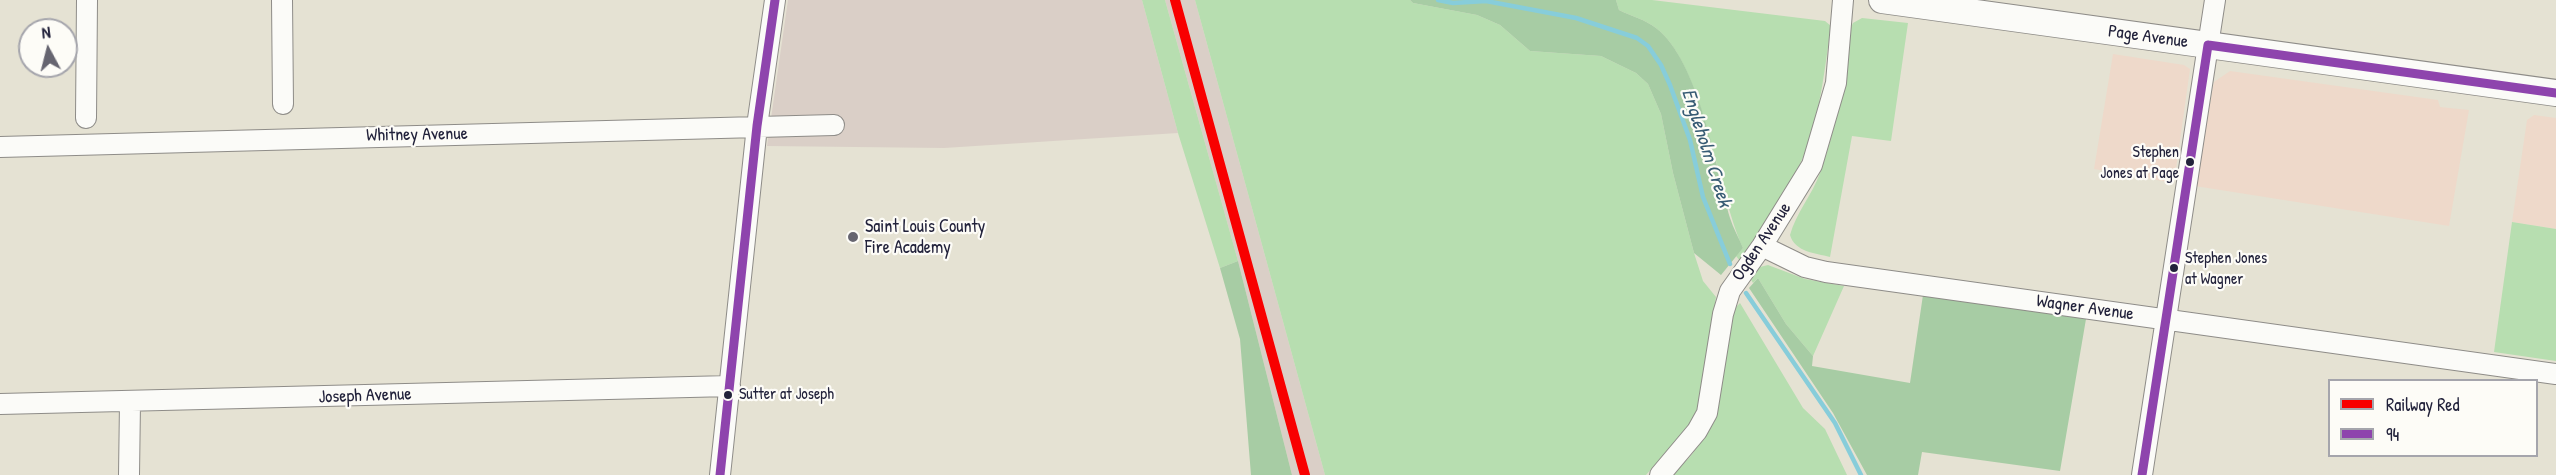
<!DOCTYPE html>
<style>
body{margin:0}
#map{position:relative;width:2556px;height:475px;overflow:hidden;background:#e5e2d3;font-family:"Patrick Hand",sans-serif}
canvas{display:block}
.legend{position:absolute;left:2328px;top:379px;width:210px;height:78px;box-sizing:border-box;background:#fdfcf7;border:2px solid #a5a5ac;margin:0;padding:8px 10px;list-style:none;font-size:18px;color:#22223b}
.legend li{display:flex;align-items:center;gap:12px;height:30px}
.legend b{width:30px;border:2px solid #a5a5ac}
.north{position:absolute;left:18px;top:18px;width:60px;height:60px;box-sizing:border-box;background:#fdfcf7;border:2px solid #a5a5ac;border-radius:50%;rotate:353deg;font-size:16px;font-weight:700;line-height:24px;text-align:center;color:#22223b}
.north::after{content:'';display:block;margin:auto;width:21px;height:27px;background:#666570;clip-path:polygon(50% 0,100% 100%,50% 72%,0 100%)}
</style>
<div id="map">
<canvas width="2556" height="475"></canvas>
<ul class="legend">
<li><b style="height:8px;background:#f80000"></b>Railway Red</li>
<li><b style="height:8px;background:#8e44ad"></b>94</li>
</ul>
<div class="north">N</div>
</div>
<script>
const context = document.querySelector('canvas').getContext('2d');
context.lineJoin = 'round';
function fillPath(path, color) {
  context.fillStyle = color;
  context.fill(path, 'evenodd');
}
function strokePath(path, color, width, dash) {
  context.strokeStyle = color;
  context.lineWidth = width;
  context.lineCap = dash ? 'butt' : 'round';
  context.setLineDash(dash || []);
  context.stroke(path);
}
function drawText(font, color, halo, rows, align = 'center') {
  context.font = font + ' "Patrick Hand",sans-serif';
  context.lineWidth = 4.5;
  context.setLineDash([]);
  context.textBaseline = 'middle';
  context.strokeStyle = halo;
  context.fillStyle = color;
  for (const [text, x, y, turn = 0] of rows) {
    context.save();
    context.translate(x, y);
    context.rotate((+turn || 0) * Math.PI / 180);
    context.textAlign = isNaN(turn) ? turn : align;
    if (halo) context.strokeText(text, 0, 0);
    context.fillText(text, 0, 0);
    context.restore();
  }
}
fillPath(new Path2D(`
 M 2113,54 L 2184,65 L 2190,69 L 2174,183 L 2094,169 Z
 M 2230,71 L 2438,100 L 2440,107 L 2469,110 L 2449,226 L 2195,186 L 2214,82 Z
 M 2534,115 L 2556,118 L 2556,229 L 2512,222 L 2527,120 Z`), '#eed9ca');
fillPath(new Path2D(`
 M 788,0 L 1142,0 L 1178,133 L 944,148 L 767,146 Z
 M 1165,0 L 1195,0 L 1325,475 L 1292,475 L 1238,261 Z`), '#dacfc7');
fillPath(new Path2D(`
 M 1142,0 L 1165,0 L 1238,261 L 1220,268 L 1178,133 Z
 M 1195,0 L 1410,0 L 1413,3 L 1477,15 L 1500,25 L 1530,51 L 1601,56 L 1636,73 L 1648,84 L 1661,114 L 1673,173 L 1694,253 L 1703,281 L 1716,297 L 1699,404 L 1692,422 L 1646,475 L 1325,475 Z
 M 1616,0 L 1652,0 L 1825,21 L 1831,26 C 1825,66 1821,107 1808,145 C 1792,188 1766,224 1740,261 L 1736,256 L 1743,248 C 1717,191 1704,65 1656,28 C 1646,20 1631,16 1619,10 Z
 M 1862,18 L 1908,23 L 1891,141 L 1852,136 L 1830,257 C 1815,253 1795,252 1790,235 C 1796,213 1812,195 1820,173 C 1837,127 1844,78 1850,29 L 1853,23 Z
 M 2512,222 L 2556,229 L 2556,361 L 2494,352 Z
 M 1768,265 L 1805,279 L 1844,286 L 1813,356 L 1786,324 L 1758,278 L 1753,283 L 1750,278 L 1760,267 Z
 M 1740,303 L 1803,408 L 1825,429 L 1847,475 L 1670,475 L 1689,458 L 1706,436 L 1731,312 Z`), '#b7deb0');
fillPath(new Path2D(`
 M 1410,0 L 1616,0 L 1619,10 C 1631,16 1646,20 1656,28 C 1699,61 1716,167 1730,218 C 1733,228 1739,238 1743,248 L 1721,275 L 1694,253 L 1673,173 L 1661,114 L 1648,84 L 1636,73 L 1601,56 L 1530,51 L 1500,25 L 1477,15 L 1413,3 Z
 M 1238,261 L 1292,475 L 1251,475 L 1240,339 L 1220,268 Z
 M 1758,278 L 1786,324 L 1813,356 L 1812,366 L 1910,383 L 1923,295 L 2086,319 L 2060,471 L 1922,452 L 1918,475 L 1867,475 L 1833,413 L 1749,288 Z`), '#a7cca4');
strokePath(new Path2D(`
 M 1438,0 L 1453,3 L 1486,1 L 1576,18 L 1637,38 L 1648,46 L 1661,65 L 1670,85 L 1690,140 L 1703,197 L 1730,264
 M 1746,293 L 1835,423 L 1861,475`), '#87cdda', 4.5);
const minor = new Path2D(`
 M 282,0 L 283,104
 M 86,118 L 87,0
 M 0,147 L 834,125
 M 1762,246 L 1805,267 L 1826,272 L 2556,374
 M 0,404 L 730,386
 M 129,475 L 130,403
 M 720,475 L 757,126 L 775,0
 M 1660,475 L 1697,431 L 1707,413 L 1723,314 L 1730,291 L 1762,246 L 1812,165 L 1836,83 L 1843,0
 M 2142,475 L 2215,0`);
const major = new Path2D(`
 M 1882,0 L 2556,93`);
strokePath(minor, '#8e8c88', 22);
strokePath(major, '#8e8c88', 28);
strokePath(minor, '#fbfbf8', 20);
strokePath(major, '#fbfbf8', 26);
strokePath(new Path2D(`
 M 2208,45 L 2556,93
 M 720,475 L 757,126 L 775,0
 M 2142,475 L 2208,45`), '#8e44ad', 9);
strokePath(new Path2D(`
 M 1175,0 L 1305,475`), '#f80000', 10);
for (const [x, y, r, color] of [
 [2190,162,5,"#22223b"],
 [853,237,6,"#666570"],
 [2174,268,5,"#22223b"],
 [728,395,5,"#22223b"]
]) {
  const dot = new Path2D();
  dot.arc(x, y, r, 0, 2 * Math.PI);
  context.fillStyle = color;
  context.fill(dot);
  strokePath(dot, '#fdfcf7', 2);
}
drawText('16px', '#22223b', '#fdfcf7', [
 ["Stephen",2179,153,"right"],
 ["Jones at Page",2179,174,"right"],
 ["Stephen Jones",2185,259],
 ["at Wagner",2185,280],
 ["Sutter at Joseph",739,395]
], 'left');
drawText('18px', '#22223b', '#fdfcf7', [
 ["Page Avenue",2148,37,8],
 ["Whitney Avenue",417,135,-1],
 ["Ogden Avenue",1762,242,-56],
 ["Wagner Avenue",2085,308,8],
 ["Joseph Avenue",365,396,-2]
]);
drawText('18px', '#22223b', '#fdfcf7', [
 ["Saint Louis County",865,227],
 ["Fire Academy",865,248]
], 'left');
drawText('italic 20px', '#375b74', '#fdfcf7', [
 ["Engleholm Creek",1706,148,72]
]);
</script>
